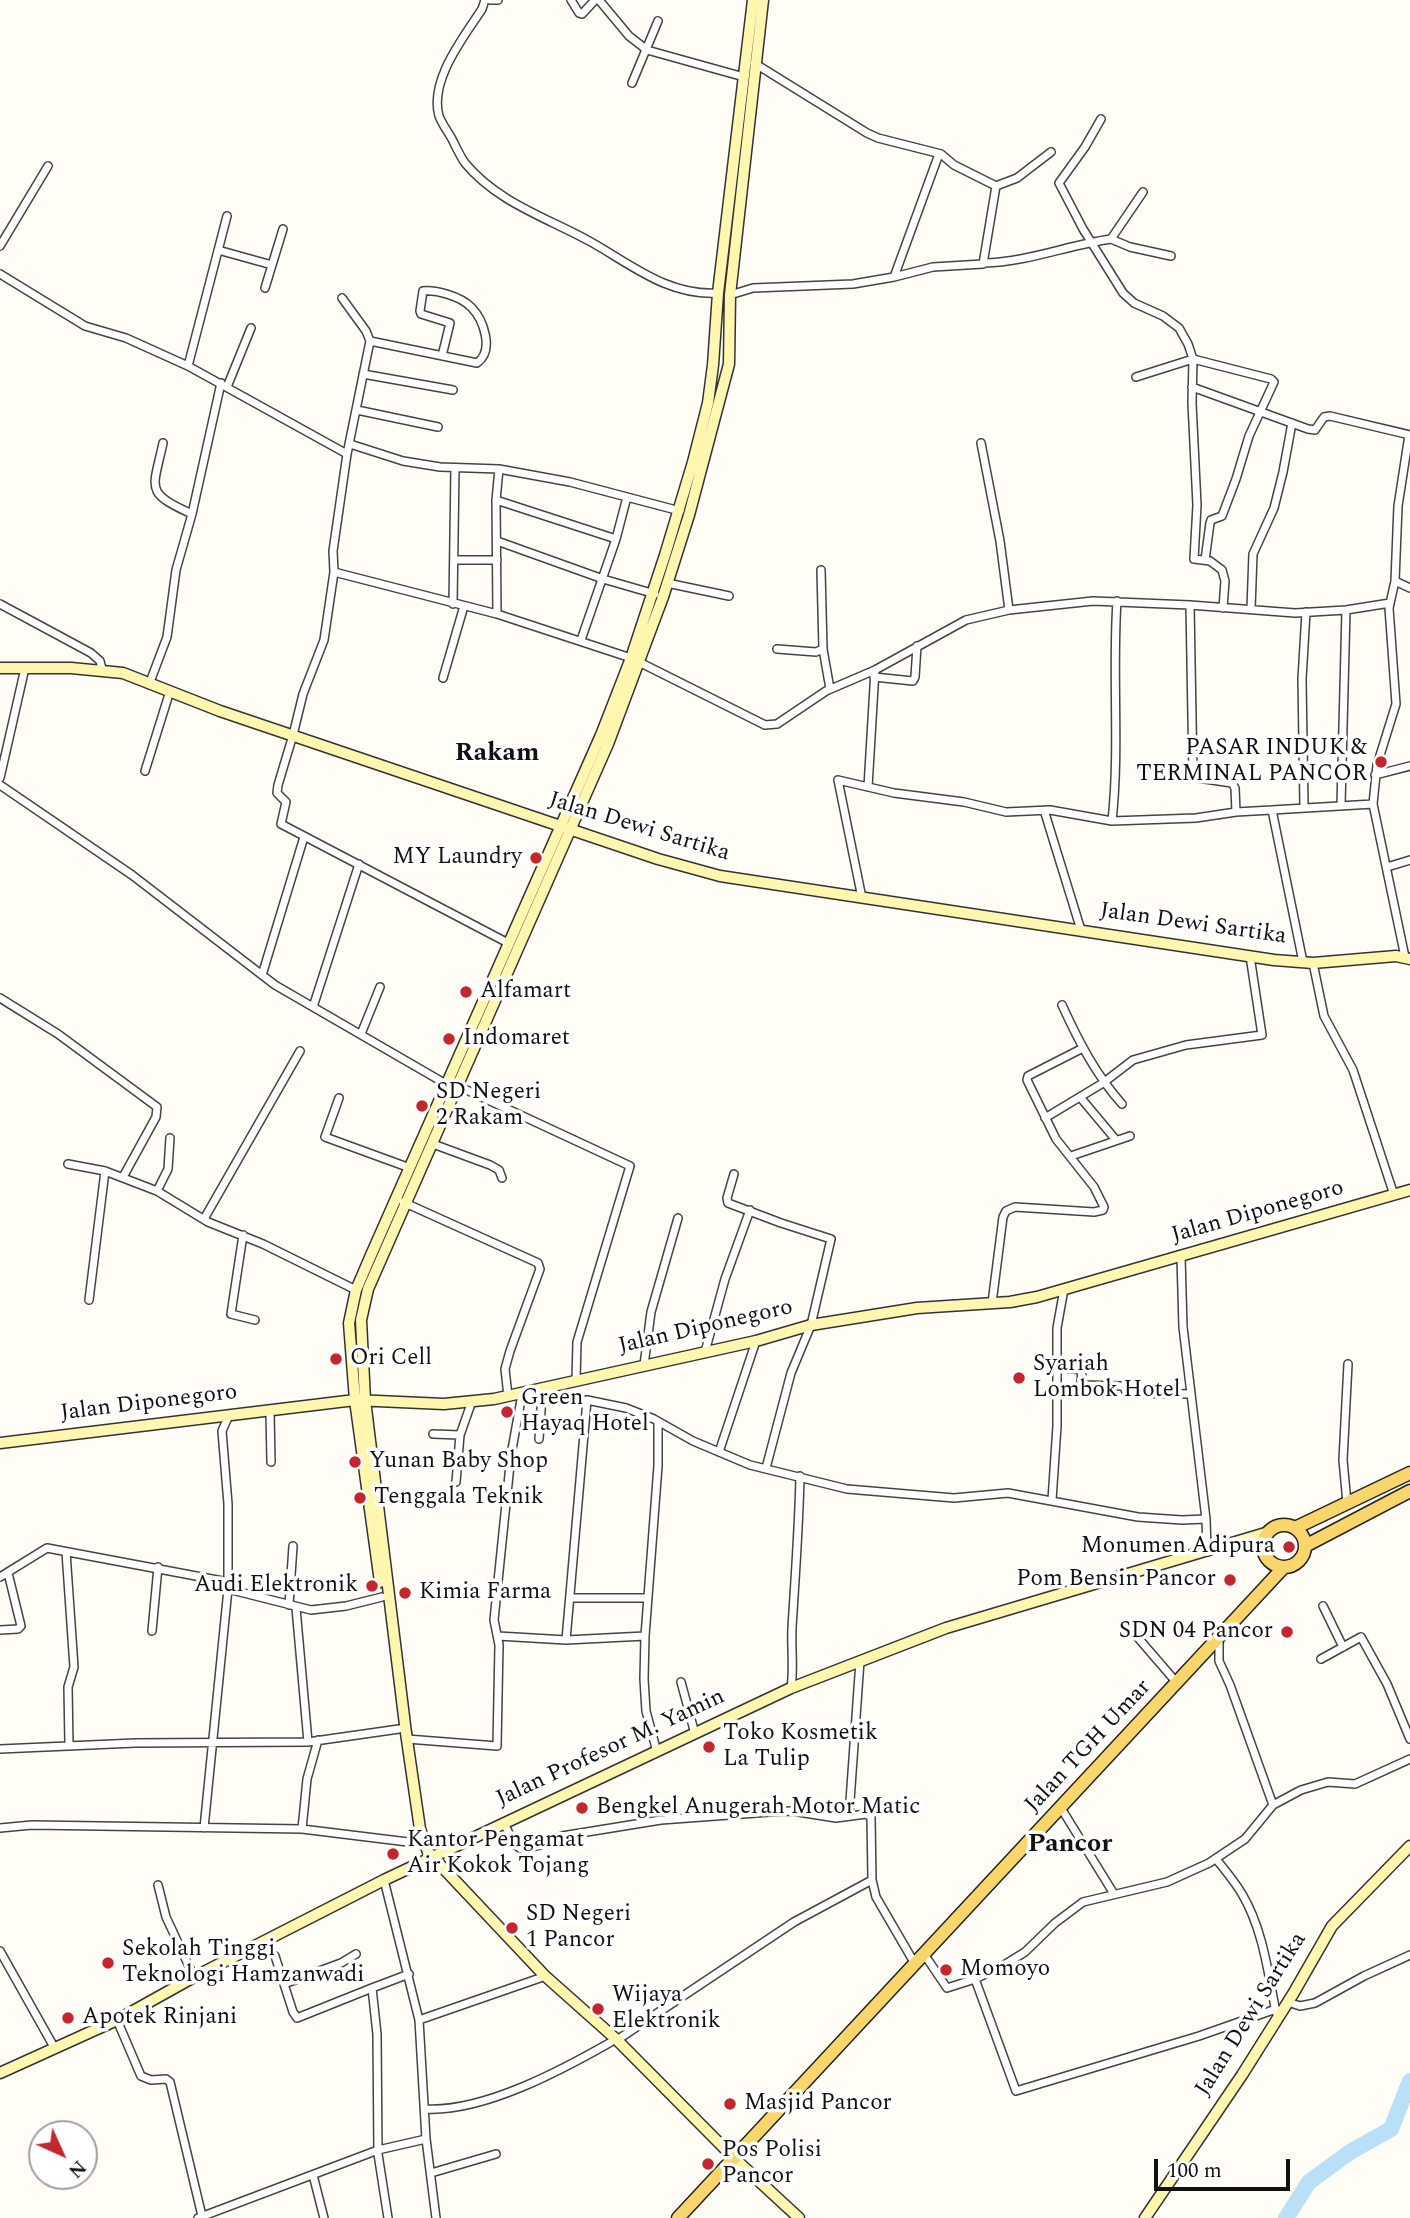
<!DOCTYPE html>
<style>
body{margin:0}
#map{position:relative;width:1410px;height:2218px;overflow:hidden;background:#fffdf5;font-family:Spectral,serif}
canvas{display:block}
.north{position:absolute;left:28px;top:2120px;width:70px;height:70px;box-sizing:border-box;background:#fff;border:2px solid #a0a0a0;border-radius:50%;rotate:135deg;font-size:19px;font-weight:700;line-height:28px;text-align:center;color:#111}
.north::after{content:'';display:block;margin:auto;width:24px;height:32px;background:#c4262e;clip-path:polygon(50% 0,100% 100%,50% 72%,0 100%)}
.scale{position:absolute;left:1154px;top:2159px;width:136px;height:32px;box-sizing:border-box;border:4px solid #111;border-top:0;padding-left:9px;font-size:21px;line-height:24px;white-space:nowrap;color:#111;-webkit-text-stroke:5px #fff;paint-order:stroke}
</style>
<div id="map">
<canvas width="1410" height="2218"></canvas>
<div class="north">N</div>
<div class="scale">100 m</div>
</div>
<script>
const context = document.querySelector('canvas').getContext('2d');
context.lineJoin = 'round';
function strokePath(path, color, width, dash) {
  context.strokeStyle = color;
  context.lineWidth = width;
  context.lineCap = dash ? 'butt' : 'round';
  context.setLineDash(dash || []);
  context.stroke(path);
}
function drawText(font, color, halo, rows, align = 'center') {
  context.font = font + ' Spectral,serif';
  context.lineWidth = 7;
  context.setLineDash([]);
  context.textBaseline = 'middle';
  context.strokeStyle = halo;
  context.fillStyle = color;
  for (const [text, x, y, turn = 0] of rows) {
    context.save();
    context.translate(x, y);
    context.rotate((+turn || 0) * Math.PI / 180);
    context.textAlign = isNaN(turn) ? turn : align;
    if (halo) context.strokeText(text, 0, 0);
    context.fillText(text, 0, 0);
    context.restore();
  }
}
strokePath(new Path2D(`
 M 1286,2218 L 1309,2182 L 1350,2152 L 1391,2129 L 1410,2081`), '#b9e0f7', 16);
const street = new Path2D(`
 M 485,0 L 482,9 C 464,37 429,80 439,116 C 442,124 448,132 452,139 C 456,147 460,156 465,163 C 498,203 548,218 591,242 C 632,265 668,296 718,293
 M 490,0 L 498,0
 M 571,0 L 579,13 L 582,14 L 595,0
 M 599,0 L 629,36 L 647,50 L 744,77
 M 754,63 L 867,133 L 878,138 L 941,154 L 954,165 L 996,186 L 1017,178 L 1051,152
 M 632,83 L 658,21
 M 1101,119 L 1085,147 L 1059,183 L 1083,229 L 1123,293 L 1134,303 L 1163,316 L 1179,328 L 1188,344 L 1193,359 L 1271,379 L 1274,382 L 1249,436 L 1236,479 L 1222,516 L 1211,520 L 1210,523 L 1205,560
 M 1111,239 L 1130,247 L 1171,256
 M 0,246 L 48,166
 M 218,250 L 272,265
 M 984,263 C 1028,262 1068,245 1111,239 L 1143,192
 M 0,274 L 85,326 L 126,338 L 188,366 L 347,454
 M 894,277 L 939,154
 M 265,288 L 283,229
 M 730,295 L 753,288 L 853,284 L 894,277 L 933,267 L 983,264 L 996,186
 M 342,298 L 366,331 L 370,341 L 477,363 C 495,350 483,319 471,307 C 460,296 437,290 423,291 L 420,311 L 421,314 L 450,323 L 442,356
 M 370,341 L 347,454 L 333,551 L 334,572 L 497,614 L 631,658 L 765,725 L 777,724 L 826,691 L 875,670 L 966,620 L 1009,610 L 1093,601 L 1190,605 L 1193,774 L 1198,778 L 1232,783 L 1235,788 L 1236,812 L 1272,810 L 1303,962
 M 188,366 L 227,216
 M 363,374 L 453,390
 M 1136,377 L 1193,359 L 1192,403 L 1197,505 L 1194,559 L 1210,561 L 1222,570 L 1225,581 L 1223,608
 M 227,387 L 251,328
 M 1192,387 L 1308,429 L 1315,430 L 1324,417 L 1330,416 L 1410,435
 M 357,410 L 438,427
 M 163,443 C 153,490 144,492 192,514
 M 981,443 L 1000,541 L 1009,610
 M 350,444 L 403,461 L 440,467 L 499,469 L 570,482 L 680,511
 M 496,500 L 616,539
 M 497,541 L 603,579 L 655,594
 M 455,560 L 497,560
 M 821,570 L 823,649 L 830,689
 M 334,572 L 324,640 L 303,694 L 293,735 L 278,785 L 277,793 L 286,802 L 281,824 L 508,943
 M 1395,581 L 1410,588
 M 667,583 L 729,596
 M 0,604 L 91,653 L 100,661 L 102,669
 M 453,604 L 455,468
 M 1190,605 L 1295,613 L 1346,610 L 1390,603
 M 1251,609 L 1253,554 L 1274,508 L 1283,472 L 1292,423
 M 497,614 L 496,500 L 499,469
 M 581,640 L 616,539 L 627,497
 M 777,649 L 816,652 L 823,649
 M 874,677 L 913,681 L 915,677 L 917,646
 M 443,678 L 464,606
 M 150,682 L 167,637 L 176,570 L 192,514 L 221,383
 M 145,771 L 170,691
 M 1375,775 L 1410,766
 M 0,778 L 25,668
 M 0,785 L 132,875 L 275,985 L 446,1084
 M 868,787 L 875,670
 M 1373,804 L 1377,765 L 1396,704 L 1389,608 L 1395,581 L 1398,506 L 1409,435
 M 1341,805 L 1346,610
 M 1304,807 L 1302,679 L 1306,612
 M 1044,810 L 1081,930
 M 1272,810 L 1373,804 L 1405,957
 M 1112,821 L 1196,818 L 1236,812
 M 1387,867 L 1410,860
 M 862,898 L 838,780 L 894,793 L 964,802 L 1006,812 L 1050,810 L 1112,821 C 1120,748 1112,675 1117,601
 M 1313,963 L 1324,1016 L 1353,1070 L 1394,1195
 M 262,975 L 304,837
 M 0,998 L 58,1034 L 157,1107 L 156,1117 L 123,1177
 M 1062,1005 C 1079,1042 1096,1075 1122,1104
 M 313,1007 L 359,864
 M 361,1034 L 380,987
 M 458,1086 L 630,1166 L 577,1342 L 576,1380
 M 1080,1097 L 1116,1140
 M 339,1098 L 325,1137 L 410,1168
 M 1045,1118 L 1103,1083 L 1133,1060 L 1186,1045 L 1262,1035 L 1250,956
 M 433,1144 L 490,1165 L 499,1170 L 502,1178
 M 1071,1156 L 1130,1136
 M 68,1164 L 105,1171 L 157,1191 L 208,1222 L 263,1244 L 356,1290
 M 734,1174 L 727,1198 L 728,1203 L 781,1223 L 831,1239 L 811,1325 L 791,1373 L 766,1468
 M 157,1191 L 168,1169 L 170,1138
 M 403,1202 L 538,1263 L 540,1269 L 510,1351 L 505,1369 L 508,1396
 M 204,1219 L 300,1051
 M 243,1235 L 231,1314 L 255,1320
 M 1181,1257 L 1183,1327 L 1206,1519 L 1207,1552
 M 89,1300 L 105,1171
 M 992,1303 L 1003,1217 L 1006,1211 L 1015,1207 L 1094,1212 L 1103,1210 L 1104,1207 L 1094,1187 L 1056,1139 L 1027,1080 L 1028,1076 L 1083,1048
 M 705,1352 L 725,1279 L 750,1210
 M 644,1365 L 651,1312 L 678,1218
 M 1057,1367 L 1082,1370 L 1081,1383 L 1083,1385 L 1122,1386 L 1124,1387 L 1126,1392 L 1129,1393 L 1190,1394
 M 542,1401 L 587,1400 L 626,1408 L 654,1419 L 693,1441 L 750,1465 L 847,1489 L 954,1498 L 1008,1493 L 1138,1517 L 1182,1520 L 1206,1519
 M 270,1412 L 271,1462
 M 433,1434 L 460,1435
 M 539,1439 L 542,1397 L 551,1388
 M 719,1452 L 756,1341
 M 456,1482 L 460,1435 L 472,1401
 M 1052,1500 L 1057,1426 L 1057,1328 L 1064,1289
 M 1347,1503 L 1343,1460 L 1348,1364
 M 66,1552 L 74,1667 L 68,1687 L 69,1745
 M 0,1577 L 47,1548 L 228,1582
 M 228,1589 L 311,1610 L 346,1606 L 382,1597
 M 571,1598 L 648,1598
 M 289,1605 L 293,1546
 M 1323,1606 L 1343,1647
 M 296,1608 L 308,1742
 M 1127,1625 L 1177,1683
 M 0,1630 L 18,1629 L 21,1626 L 8,1573
 M 152,1631 L 158,1567
 M 498,1636 L 566,1640 L 645,1636
 M 566,1640 L 587,1400
 M 1219,1641 L 1219,1661 L 1230,1685 L 1273,1805
 M 1321,1659 L 1361,1637 L 1387,1684 L 1410,1739
 M 681,1682 L 695,1734
 M 791,1688 C 794,1668 791,1648 792,1628 C 795,1578 799,1527 800,1476
 M 407,1739 L 497,1746 L 499,1645 L 494,1620 L 511,1455 L 522,1394
 M 0,1749 L 135,1743 L 308,1742 L 399,1729
 M 657,1752 L 646,1711 L 644,1679 L 645,1636 L 658,1466 L 658,1422
 M 1061,1808 L 1114,1894
 M 849,1815 L 860,1661
 M 504,1823 L 514,1844 L 521,1849 L 540,1845 L 562,1836 L 661,1820 L 770,1812 L 792,1811 L 836,1818 L 866,1814 L 871,1817 L 872,1880 L 876,1897 L 915,1964
 M 0,1828 L 32,1825 L 302,1829 L 416,1843
 M 204,1828 L 228,1589 L 228,1504 L 222,1431 L 229,1415
 M 302,1829 L 307,1779 L 318,1740
 M 1216,1859 C 1225,1870 1235,1882 1242,1894 C 1263,1929 1268,1973 1276,2012
 M 384,1880 L 419,2020 L 426,2139 L 436,2218
 M 158,1885 L 166,1917 L 194,1977
 M 0,1951 L 54,2047
 M 924,1954 L 947,1988 L 975,1979 L 1004,1965 L 1025,1952 L 1055,1923 L 1083,1902 L 1167,1882 L 1209,1863 L 1245,1839 L 1273,1805 L 1301,1790 L 1328,1782 L 1355,1784 L 1410,1759
 M 275,1956 L 293,2012 L 297,2018 L 372,1988
 M 975,1979 L 1016,2091 L 1199,2036 L 1276,2009
 M 284,1984 L 341,1963 L 356,1954
 M 1288,2002 L 1300,2006 L 1315,2003 L 1364,1976 L 1410,1955
 M 117,2020 L 141,2076 L 151,2080 L 166,2079 L 170,2082 L 202,2216
 M 419,2020 L 540,1978
 M 617,2040 L 794,1922 L 872,1880
 M 426,2109 C 484,2112 562,2070 611,2042
 M 431,2173 L 496,2154
 M 313,2175 L 324,2218
 M 198,2218 L 378,2150 L 426,2139
 M 388,2218 L 378,2154 L 377,2034 L 372,1988 L 409,1974`);
const secondary = new Path2D(`
 M 763,0 L 730,295 L 729,364 L 689,515 L 663,597 L 608,744 L 368,1289 L 361,1320 L 365,1400 L 406,1733 L 420,1829 L 428,1852 L 544,1975 L 617,2040 L 734,2158 L 799,2218
 M 0,668 L 71,668 L 123,673 L 220,711 L 658,859 L 720,876 L 1274,960 L 1313,963 L 1396,956 L 1410,959
 M 0,1443 L 355,1400 L 444,1404 L 494,1399 L 756,1341 L 811,1325 L 917,1308 L 1010,1302 L 1037,1297 L 1410,1190
 M 380,1582 L 355,1400 L 349,1323 L 356,1290 L 371,1255 L 601,735 L 631,658 L 665,555 L 693,462 L 708,403 L 713,365 L 718,293 L 753,0
 M 0,2073 L 117,2020 L 194,1977 L 384,1880 L 791,1688 L 946,1628 L 1269,1532
 M 1145,2218 L 1242,2075 L 1293,1994 L 1332,1926 L 1410,1846`);
const primary = new Path2D(`
 M1263 1546a21 21 0 1 1 42 0a21 21 0 1 1-42 0Z
 M 1295,1528 L 1410,1473
 M 1305,1546 L 1410,1491
 M 678,2218 L 1284,1567`);
strokePath(street, '#444', 10);
strokePath(secondary, '#333', 13);
strokePath(primary, '#222', 15);
strokePath(street, '#fff', 7);
strokePath(secondary, '#fff6b0', 10);
strokePath(primary, '#f9d66b', 12);
for (const [x, y, r, color] of [
 [1381,762,7,"#c4262e"],
 [536,858,7,"#c4262e"],
 [466,992,7,"#c4262e"],
 [449,1039,7,"#c4262e"],
 [422,1106,7,"#c4262e"],
 [336,1359,7,"#c4262e"],
 [1019,1378,7,"#c4262e"],
 [507,1412,7,"#c4262e"],
 [355,1462,7,"#c4262e"],
 [360,1498,7,"#c4262e"],
 [1289,1547,7,"#c4262e"],
 [1230,1580,7,"#c4262e"],
 [372,1586,7,"#c4262e"],
 [405,1593,7,"#c4262e"],
 [1287,1632,7,"#c4262e"],
 [709,1747,7,"#c4262e"],
 [582,1808,7,"#c4262e"],
 [393,1854,7,"#c4262e"],
 [512,1928,7,"#c4262e"],
 [108,1963,7,"#c4262e"],
 [946,1970,7,"#c4262e"],
 [598,2009,7,"#c4262e"],
 [68,2018,7,"#c4262e"],
 [730,2104,7,"#c4262e"],
 [708,2164,7,"#c4262e"]
]) {
  const dot = new Path2D();
  dot.arc(x, y, r, 0, 2 * Math.PI);
  context.fillStyle = color;
  context.fill(dot);
  strokePath(dot, '#fff', 2.5);
}
drawText('23px', '#111', '#fff', [
 ["PASAR INDUK &",1367,749,"right"],
 ["TERMINAL PANCOR",1367,775,"right"],
 ["MY Laundry",522,858,"right"],
 ["Alfamart",480,992],
 ["Indomaret",463,1039],
 ["SD Negeri",436,1093],
 ["2 Rakam",436,1119],
 ["Ori Cell",350,1359],
 ["Syariah",1033,1365],
 ["Lombok Hotel",1033,1391],
 ["Green",521,1399],
 ["Hayaq Hotel",521,1425],
 ["Yunan Baby Shop",369,1462],
 ["Tenggala Teknik",374,1498],
 ["Monumen Adipura",1275,1547,"right"],
 ["Pom Bensin Pancor",1216,1580,"right"],
 ["Audi Elektronik",358,1586,"right"],
 ["Kimia Farma",419,1593],
 ["SDN 04 Pancor",1273,1632,"right"],
 ["Toko Kosmetik",723,1734],
 ["La Tulip",723,1760],
 ["Bengkel Anugerah Motor Matic",596,1808],
 ["Kantor Pengamat",407,1841],
 ["Air Kokok Tojang",407,1867],
 ["SD Negeri",526,1915],
 ["1 Pancor",526,1941],
 ["Sekolah Tinggi",122,1950],
 ["Teknologi Hamzanwadi",122,1976],
 ["Momoyo",960,1970],
 ["Wijaya",612,1996],
 ["Elektronik",612,2022],
 ["Apotek Rinjani",82,2018],
 ["Masjid Pancor",744,2104],
 ["Pos Polisi",722,2151],
 ["Pancor",722,2177]
], 'left');
drawText('23px', '#111', '#fff', [
 ["Jalan Dewi Sartika",639,828,17],
 ["Jalan Dewi Sartika",1193,925,8],
 ["Jalan Diponegoro",1258,1213,-16],
 ["Jalan Diponegoro",706,1328,-13],
 ["Jalan Diponegoro",149,1404,-7],
 ["Jalan TGH Umar",1089,1747,-47],
 ["Jalan Profesor M. Yamin",611,1749,-25],
 ["Jalan Dewi Sartika",1252,2015,-58]
]);
drawText('bold 26px', '#111', '#fff', [
 ["Rakam",497,755],
 ["Pancor",1070,1846]
]);
</script>
